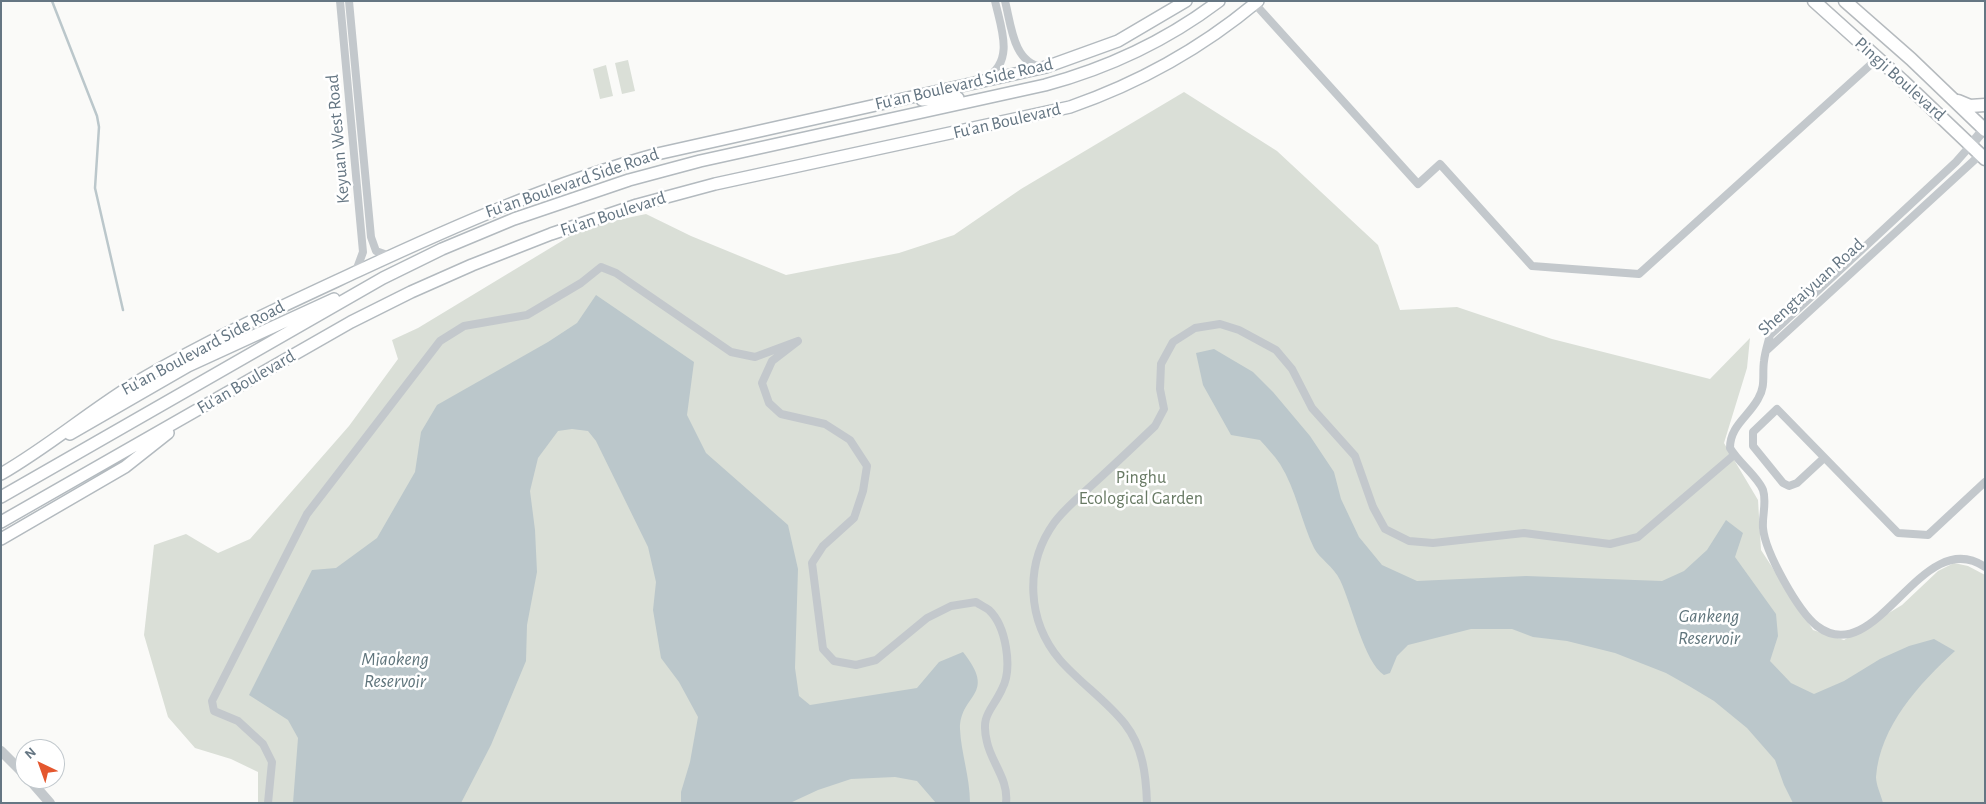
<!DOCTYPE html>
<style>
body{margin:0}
#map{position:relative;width:1986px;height:804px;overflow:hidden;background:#fafaf8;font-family:"Alegreya Sans",sans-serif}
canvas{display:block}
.frame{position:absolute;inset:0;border:2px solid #657683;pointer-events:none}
.north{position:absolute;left:15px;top:739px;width:50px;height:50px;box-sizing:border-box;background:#fff;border:1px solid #c1c8cd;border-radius:50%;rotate:318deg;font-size:14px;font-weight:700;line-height:20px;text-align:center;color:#657683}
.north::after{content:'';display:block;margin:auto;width:18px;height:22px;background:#e4572e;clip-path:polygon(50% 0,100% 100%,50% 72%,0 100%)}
</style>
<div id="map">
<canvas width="1986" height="804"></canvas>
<div class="frame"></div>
<div class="north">N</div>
</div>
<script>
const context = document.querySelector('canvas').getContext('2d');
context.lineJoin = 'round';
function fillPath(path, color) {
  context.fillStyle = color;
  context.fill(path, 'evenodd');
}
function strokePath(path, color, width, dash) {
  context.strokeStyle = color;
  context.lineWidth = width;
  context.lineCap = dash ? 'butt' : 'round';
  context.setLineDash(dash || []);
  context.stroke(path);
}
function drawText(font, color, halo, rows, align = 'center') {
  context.font = font + ' "Alegreya Sans",sans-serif';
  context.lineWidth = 5;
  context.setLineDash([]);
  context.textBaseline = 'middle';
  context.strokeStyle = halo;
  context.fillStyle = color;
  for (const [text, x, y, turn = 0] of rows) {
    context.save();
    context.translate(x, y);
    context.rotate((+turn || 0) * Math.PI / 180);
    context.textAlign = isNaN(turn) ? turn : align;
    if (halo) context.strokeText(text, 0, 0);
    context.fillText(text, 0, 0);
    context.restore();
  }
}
fillPath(new Path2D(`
 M 628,60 L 635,91 L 622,94 L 615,63 Z
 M 606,65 L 613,96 L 600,99 L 593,69 Z
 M 1184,92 L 1277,151 L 1378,245 L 1400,310 L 1457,307 L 1552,339 L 1710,379 L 1750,338 L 1747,368 L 1724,443 L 1758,500 L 1761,550 L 1813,630 L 1844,640 L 1902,605 L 1938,571 L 1954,563 L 1968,566 L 1985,575 L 1985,803 L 258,803 L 258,772 L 231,759 L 195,748 L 168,717 L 144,635 L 154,545 L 186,534 L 218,553 L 250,539 L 349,426 L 398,359 L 392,340 L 418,328 L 585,227 L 646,214 L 691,236 L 786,275 L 899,253 L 954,235 L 1021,189 Z`), '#dadfd7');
fillPath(new Path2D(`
 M 596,295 L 694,362 L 687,415 L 706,453 L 788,525 L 798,569 L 795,668 L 799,696 L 810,705 L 917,688 L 939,662 L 963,652 C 998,696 960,693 960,729 C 961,753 970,777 970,803 L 936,803 L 917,781 L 895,777 L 851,779 L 818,790 L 790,803 L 681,803 L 681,792 L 690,762 L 698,717 L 679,682 L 661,658 L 653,610 L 656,582 L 648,547 L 596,441 L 588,431 L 572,429 L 558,431 L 538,458 L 530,491 L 535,530 L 537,572 L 527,625 L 526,661 L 491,745 L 461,803 L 293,803 L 298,738 L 288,720 L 249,695 L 312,570 L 336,568 L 377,538 L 415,472 L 421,432 L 437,405 L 548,342 L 577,323 Z
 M 1214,349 L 1253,372 L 1273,392 L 1310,436 L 1334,472 L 1341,499 L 1359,537 L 1382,565 L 1417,581 L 1526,576 L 1662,581 L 1684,571 L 1707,550 L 1726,520 L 1743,533 L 1735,557 L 1776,614 L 1778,636 L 1770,661 L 1791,683 L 1814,694 L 1844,681 L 1880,659 L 1909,646 L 1934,639 L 1955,651 C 1919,684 1880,726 1876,777 C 1876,785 1881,795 1883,803 L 1793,803 L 1784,785 L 1775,760 L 1747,728 L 1714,701 L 1689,686 L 1666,673 L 1615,653 L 1567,641 L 1533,637 L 1512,629 L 1471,629 L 1408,645 L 1397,656 L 1390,673 L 1384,675 C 1364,662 1352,605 1340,580 C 1334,567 1319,558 1314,548 C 1301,521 1296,489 1280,464 C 1274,455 1267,448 1260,440 L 1231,435 L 1203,385 L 1196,353 Z`), '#bbc7cb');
strokePath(new Path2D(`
 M 52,1 L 97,116 L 99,127 L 95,188 L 123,310`), '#bbc7cb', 2.5);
const secondary = new Path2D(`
 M 922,100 L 958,98
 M 70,434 L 188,366 L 334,299
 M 1,474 C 50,446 93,408 142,379 C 212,338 285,305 358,271 C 457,225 552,183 657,154 L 1046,67 L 1118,41 L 1186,1
 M 1,497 L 383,278 L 442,249 L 514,219 L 629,180 L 700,161 L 1045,85 C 1108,68 1166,41 1219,1
 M 1,522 L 351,322 L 411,292 L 472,265 L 551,234 L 637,205 L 715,184 L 1070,107 C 1139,83 1202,48 1258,1
 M 1,539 L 125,467 L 168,433`);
const primary = new Path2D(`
 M 1814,1 L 1903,81 L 1985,159
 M 1845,1 L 1911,59 L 1985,130
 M 1958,101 L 1970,106 L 1985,105`);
strokePath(secondary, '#b3babf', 14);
strokePath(primary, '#b5babe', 15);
strokePath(new Path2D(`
 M 340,1 L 363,252 L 356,271
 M 349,1 L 371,237 L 376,251 L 390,256
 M 1005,1 C 1011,24 1013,63 1042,67
 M 1255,4 L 1418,184 L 1440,164 L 1532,266 L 1639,274 L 1878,58
 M 986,78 C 1015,61 1001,28 995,1
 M 1971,145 L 1956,162 L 1770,335 C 1768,343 1765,352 1764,361 C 1762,375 1766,386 1758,399 C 1748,417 1730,426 1730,448 C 1738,462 1758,477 1763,490 C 1767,502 1762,515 1763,528 C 1765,552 1798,611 1817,626 C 1877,672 1921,523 1985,567
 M 1767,350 L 1981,154
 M 1824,458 L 1797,483 L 1789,486 L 1783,483 L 1753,446 L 1753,432 L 1777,409 L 1898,533 L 1928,535 L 1985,482
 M 268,803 L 272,762 L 263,744 L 238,721 L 214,711 L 212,701 L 307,514 L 440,341 L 464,326 L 527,315 L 581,283 L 601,267 L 616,273 L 731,352 L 755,357 L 798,341 L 772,361 L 762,383 L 769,403 L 781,414 L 825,424 L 850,440 L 867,466 L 863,491 L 854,518 L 823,546 L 812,563 L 823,649 L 834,661 L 856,665 L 876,660 L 927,618 L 951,606 L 976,602 C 980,605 985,607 989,610 C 1006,626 1013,668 1002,689 C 992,711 980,714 987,742 C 991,762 1009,780 1006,803
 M 1147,803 C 1146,775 1143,747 1125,724 C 1106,700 1080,683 1060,660 C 1027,621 1024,565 1054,523 C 1064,509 1079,497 1091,486 C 1113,466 1134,446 1155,426 L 1164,409 L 1160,389 L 1161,364 L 1173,342 L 1195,328 L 1220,324 L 1239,330 L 1276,350 L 1292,369 L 1312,408 L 1355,456 L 1373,507 L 1385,529 L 1409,541 L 1433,543 L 1524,533 L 1610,544 L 1638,537 L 1734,455`), '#c3c8cc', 8);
strokePath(new Path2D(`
 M 1971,145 L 1985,128
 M 1,751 L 25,775
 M 29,779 L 50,803`), '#c3c8cc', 10);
strokePath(secondary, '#fff', 11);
strokePath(primary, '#fff', 12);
drawText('18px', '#657683', '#fff', [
 ["Pingji Boulevard",1900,79,42],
 ["Fu'an Boulevard Side Road",964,84,-13],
 ["Fu'an Boulevard",1007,121,-13],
 ["Keyuan West Road",338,139,-95],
 ["Fu'an Boulevard Side Road",572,183,-19],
 ["Fu'an Boulevard",613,214,-18],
 ["Shengtaiyuan Road",1811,287,-42],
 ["Fu'an Boulevard Side Road",203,348,-28],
 ["Fu'an Boulevard",246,382,-30]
]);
drawText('18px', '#687a64', '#fff', [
 ["Pinghu",1141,478],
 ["Ecological Garden",1141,499]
]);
drawText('italic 19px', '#60757c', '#fff', [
 ["Gankeng",1709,616],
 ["Reservoir",1709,638],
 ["Miaokeng",395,659],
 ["Reservoir",395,681]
]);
</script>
